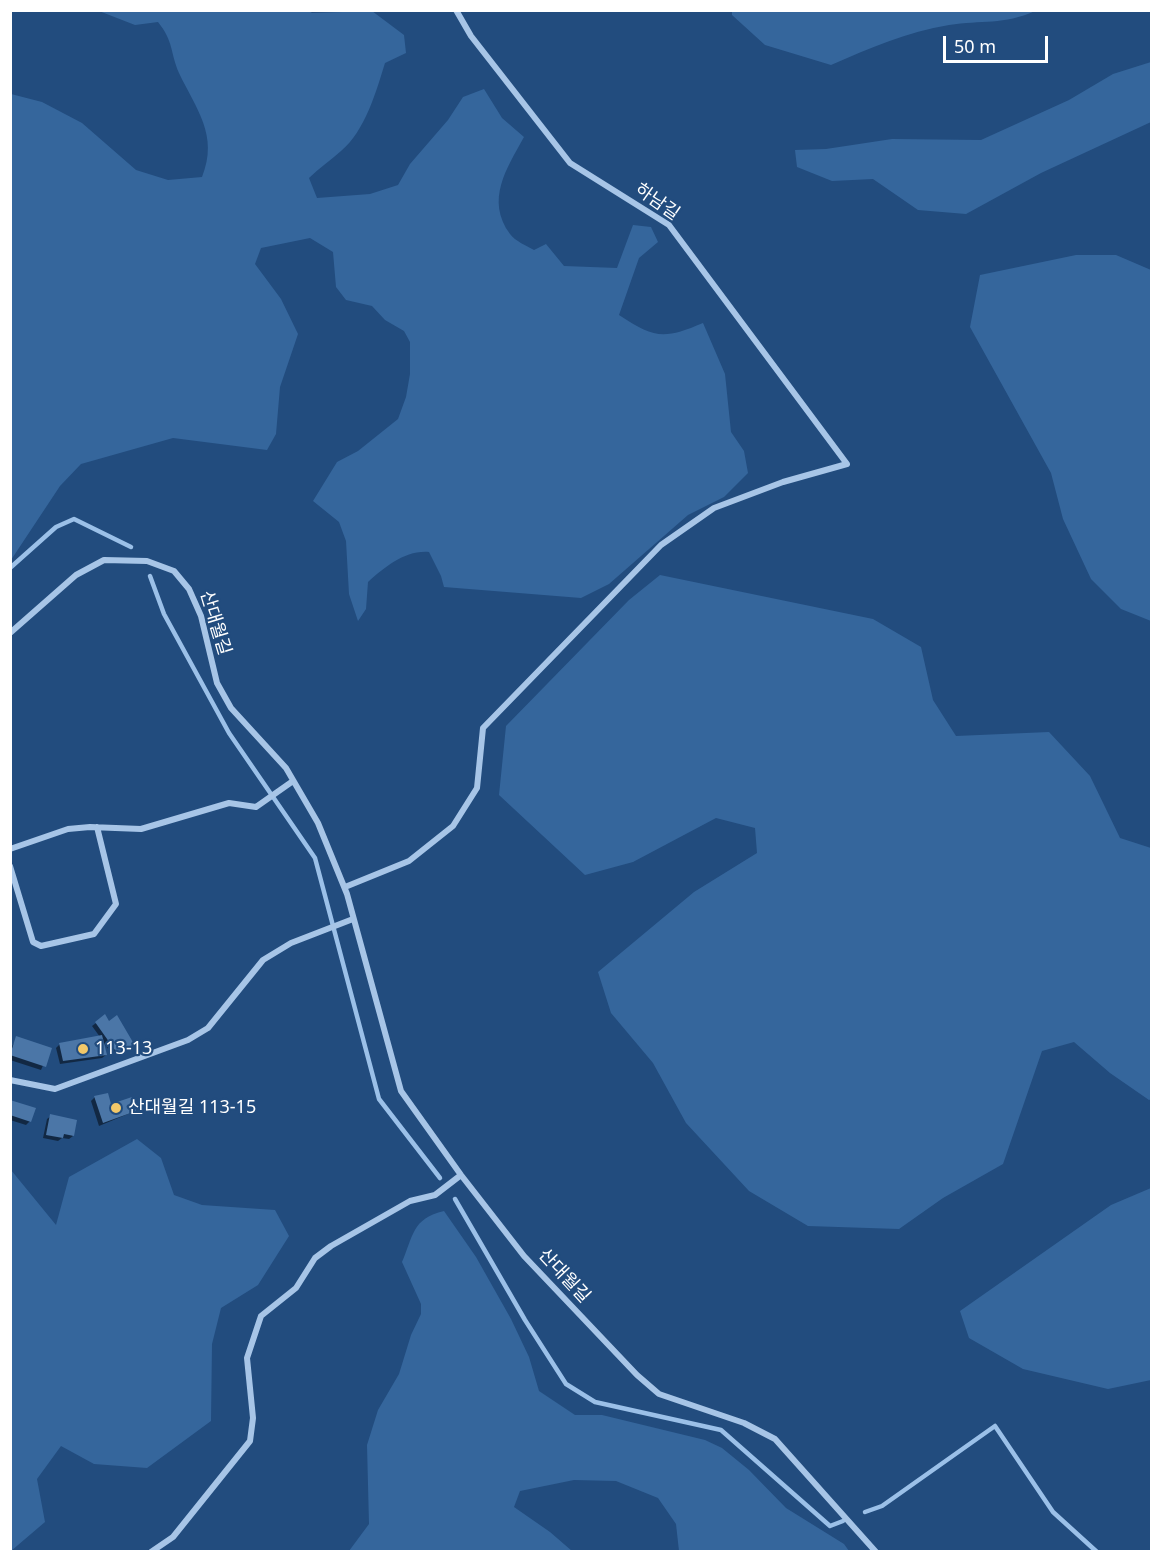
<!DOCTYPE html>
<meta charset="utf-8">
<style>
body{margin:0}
#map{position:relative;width:1162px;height:1562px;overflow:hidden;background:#224c7e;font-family:"Noto Sans",sans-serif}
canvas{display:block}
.frame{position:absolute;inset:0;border:12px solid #fff;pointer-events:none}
.scale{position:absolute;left:943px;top:36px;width:105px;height:27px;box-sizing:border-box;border:3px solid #fff;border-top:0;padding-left:8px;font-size:18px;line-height:21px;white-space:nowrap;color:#fff;-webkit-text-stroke:4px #224c7e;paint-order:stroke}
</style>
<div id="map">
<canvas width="1162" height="1562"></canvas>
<div class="frame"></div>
<div class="scale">50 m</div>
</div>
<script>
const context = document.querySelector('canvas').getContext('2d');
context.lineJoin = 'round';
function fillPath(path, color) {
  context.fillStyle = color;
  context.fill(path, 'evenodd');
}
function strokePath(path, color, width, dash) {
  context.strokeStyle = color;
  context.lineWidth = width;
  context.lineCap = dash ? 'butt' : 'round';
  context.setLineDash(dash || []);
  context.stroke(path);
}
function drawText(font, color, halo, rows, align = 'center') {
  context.font = font + ' "Noto Sans","Noto Sans KR",sans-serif';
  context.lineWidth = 4.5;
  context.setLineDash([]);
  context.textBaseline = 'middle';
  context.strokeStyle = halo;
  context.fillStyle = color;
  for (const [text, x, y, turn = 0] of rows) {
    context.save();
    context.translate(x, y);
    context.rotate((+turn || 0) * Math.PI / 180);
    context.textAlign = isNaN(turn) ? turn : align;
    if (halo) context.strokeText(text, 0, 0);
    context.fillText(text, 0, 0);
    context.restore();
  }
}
fillPath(new Path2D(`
 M 309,11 L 312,13 L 372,11 L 404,35 L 406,53 L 385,63 C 376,92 365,131 341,151 C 330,161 319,168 309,178 L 317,198 L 370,194 L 398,185 L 410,164 L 448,120 L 463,97 L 484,89 L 502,118 L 524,137 C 507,168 485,200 510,234 C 515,241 527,246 534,250 L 546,244 L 564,266 L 617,268 L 633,225 L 651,227 L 658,242 L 639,258 L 619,315 C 654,338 663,340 703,323 L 725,374 L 731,432 L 744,451 L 748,473 L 724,497 L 688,515 L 609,584 L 581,598 L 444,587 L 441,576 L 429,552 C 405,550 385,567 368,582 L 366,609 L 358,621 L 349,594 L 346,541 L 339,522 L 313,501 L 337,462 L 358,451 L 398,419 L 406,397 L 410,374 L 410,342 L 404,331 L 385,320 L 372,306 L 346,300 L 336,287 L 333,252 L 310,238 L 261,248 L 255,264 L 281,299 L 298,334 L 280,387 L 276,434 L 267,450 L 173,438 L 81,464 L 60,486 L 11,560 L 11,94 L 42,102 L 82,123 L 136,170 L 168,180 L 202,177 C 219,135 196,109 179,73 C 170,52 174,42 158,22 L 135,25 L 99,11 Z
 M 732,11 L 732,10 L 1035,11 C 1004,25 981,20 949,25 C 907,32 870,48 831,65 L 765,45 L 732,15 Z
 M 1151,62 L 1151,122 L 1041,173 L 966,214 L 918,210 L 873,179 L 832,181 L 797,167 L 795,150 L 826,149 L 892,139 L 981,140 L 1069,100 L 1113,74 Z
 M 1076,255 L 1116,255 L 1151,270 L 1151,621 L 1121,609 L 1091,579 L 1063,519 L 1051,473 L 970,327 L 980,275 Z
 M 660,575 L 873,619 L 921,647 L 933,700 L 956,736 L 1049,732 L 1090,776 L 1120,838 L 1151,848 L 1151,1099 L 1149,1100 L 1110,1073 L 1074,1042 L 1042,1051 L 1003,1164 L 943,1198 L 899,1229 L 808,1226 L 749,1191 L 686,1123 L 653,1063 L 611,1013 L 598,972 L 694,892 L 757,853 L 755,828 L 716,818 L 633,862 L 585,875 L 499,795 L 506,726 L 629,600 Z
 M 137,1139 L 161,1158 L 174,1195 L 202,1205 L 275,1210 L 289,1236 L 258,1285 L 221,1308 L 212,1344 L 211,1421 L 147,1468 L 94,1464 L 61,1446 L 37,1479 L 45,1522 L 11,1551 L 11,1170 L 56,1225 L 69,1177 Z
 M 1151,1188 L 1151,1380 L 1108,1389 L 1023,1369 L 969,1338 L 960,1311 L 1111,1205 Z
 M 444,1211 L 476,1257 L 511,1319 L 529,1357 L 539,1391 L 575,1415 L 602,1415 L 705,1440 L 722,1448 L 749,1470 L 786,1508 L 844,1544 L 849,1551 L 679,1551 L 676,1524 L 658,1498 L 616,1481 L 574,1480 L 520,1491 L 514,1507 L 550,1532 L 572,1551 L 349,1551 L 369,1524 L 367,1445 L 378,1410 L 399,1374 L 411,1335 L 421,1314 L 421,1304 L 402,1262 C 413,1237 412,1218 444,1211 Z`), '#35669c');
fillPath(new Path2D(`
 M 96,1023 L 130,1044 L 112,1054 L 102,1041 L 106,1055 L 102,1058 L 60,1064 L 56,1048 L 60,1044 L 100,1037 L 92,1026 Z
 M 17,1038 L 50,1049 L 41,1070 L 10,1060 L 10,1050 Z
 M 95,1097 L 110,1106 L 135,1111 L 99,1126 L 91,1101 Z
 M 10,1103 L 30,1121 L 26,1125 L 10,1120 Z
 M 51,1116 L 73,1136 L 69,1139 L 62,1138 L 58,1141 L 43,1138 L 47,1119 Z`), '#0007');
strokePath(new Path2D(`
 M 10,568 L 56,527 L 74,519 L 131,547
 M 150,576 L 164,614 L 229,733 L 315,858 L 379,1099 L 440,1178
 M 455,1199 L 525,1320 L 566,1384 L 595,1402 L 721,1430 L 830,1526 L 843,1521
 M 865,1512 L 882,1506 L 995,1426 L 1053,1512 L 1097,1552`), '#9bc0e8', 4.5);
fillPath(new Path2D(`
 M 105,1014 L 109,1021 L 117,1015 L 134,1044 L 117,1053 L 95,1022 Z
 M 102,1035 L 107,1055 L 63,1061 L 59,1043 Z
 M 16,1036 L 52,1048 L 46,1067 L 10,1055 Z
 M 108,1093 L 111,1104 L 132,1097 L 136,1111 L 103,1123 L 94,1096 Z
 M 10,1100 L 36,1108 L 31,1122 L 10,1115 Z
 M 50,1114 L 77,1120 L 74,1136 L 64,1134 L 63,1138 L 46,1135 Z`), '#4b76a7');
strokePath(new Path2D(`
 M 10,633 L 76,575 L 104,560 L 147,561 L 174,571 L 189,589 L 201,616 L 217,683 L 231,708 L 286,768 L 318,823 L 347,894 L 401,1091 L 461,1175 L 524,1256 L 637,1375 L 659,1394 L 744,1423 L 775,1439 L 876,1552
 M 10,849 L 68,829 L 90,827 L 141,829 L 229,803 L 256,807 L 293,781
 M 10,866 L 33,942 L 41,946 L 94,934 L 116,904 L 97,827
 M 345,887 L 409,861 L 453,826 L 477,788 L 483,728 L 661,545 L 714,508 L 783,482 L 847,464 L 669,225 L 570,163 L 471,36 L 456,10
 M 10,1080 L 55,1089 L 188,1040 L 208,1028 L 263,960 L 291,943 L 353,919
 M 151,1552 L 173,1537 L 250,1441 L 253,1418 L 247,1358 L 261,1316 L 296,1288 L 315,1258 L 331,1246 L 410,1201 L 435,1195 L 461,1175`), '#a7c5e7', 6);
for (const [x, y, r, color] of [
 [83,1049,6,"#f2c869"],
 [116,1108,6,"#f2c869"]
]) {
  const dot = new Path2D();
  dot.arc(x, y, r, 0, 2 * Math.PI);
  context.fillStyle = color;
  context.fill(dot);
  strokePath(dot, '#224c7e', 2);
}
drawText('18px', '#fff', '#224c7e', [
 ["하남길",657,202,35],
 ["산대월길",215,623,73],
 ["산대월길",564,1276,47]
]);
drawText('18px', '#fff', '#224c7e', [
 ["113-13",95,1049],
 ["산대월길 113-15",128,1108]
], 'left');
</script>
